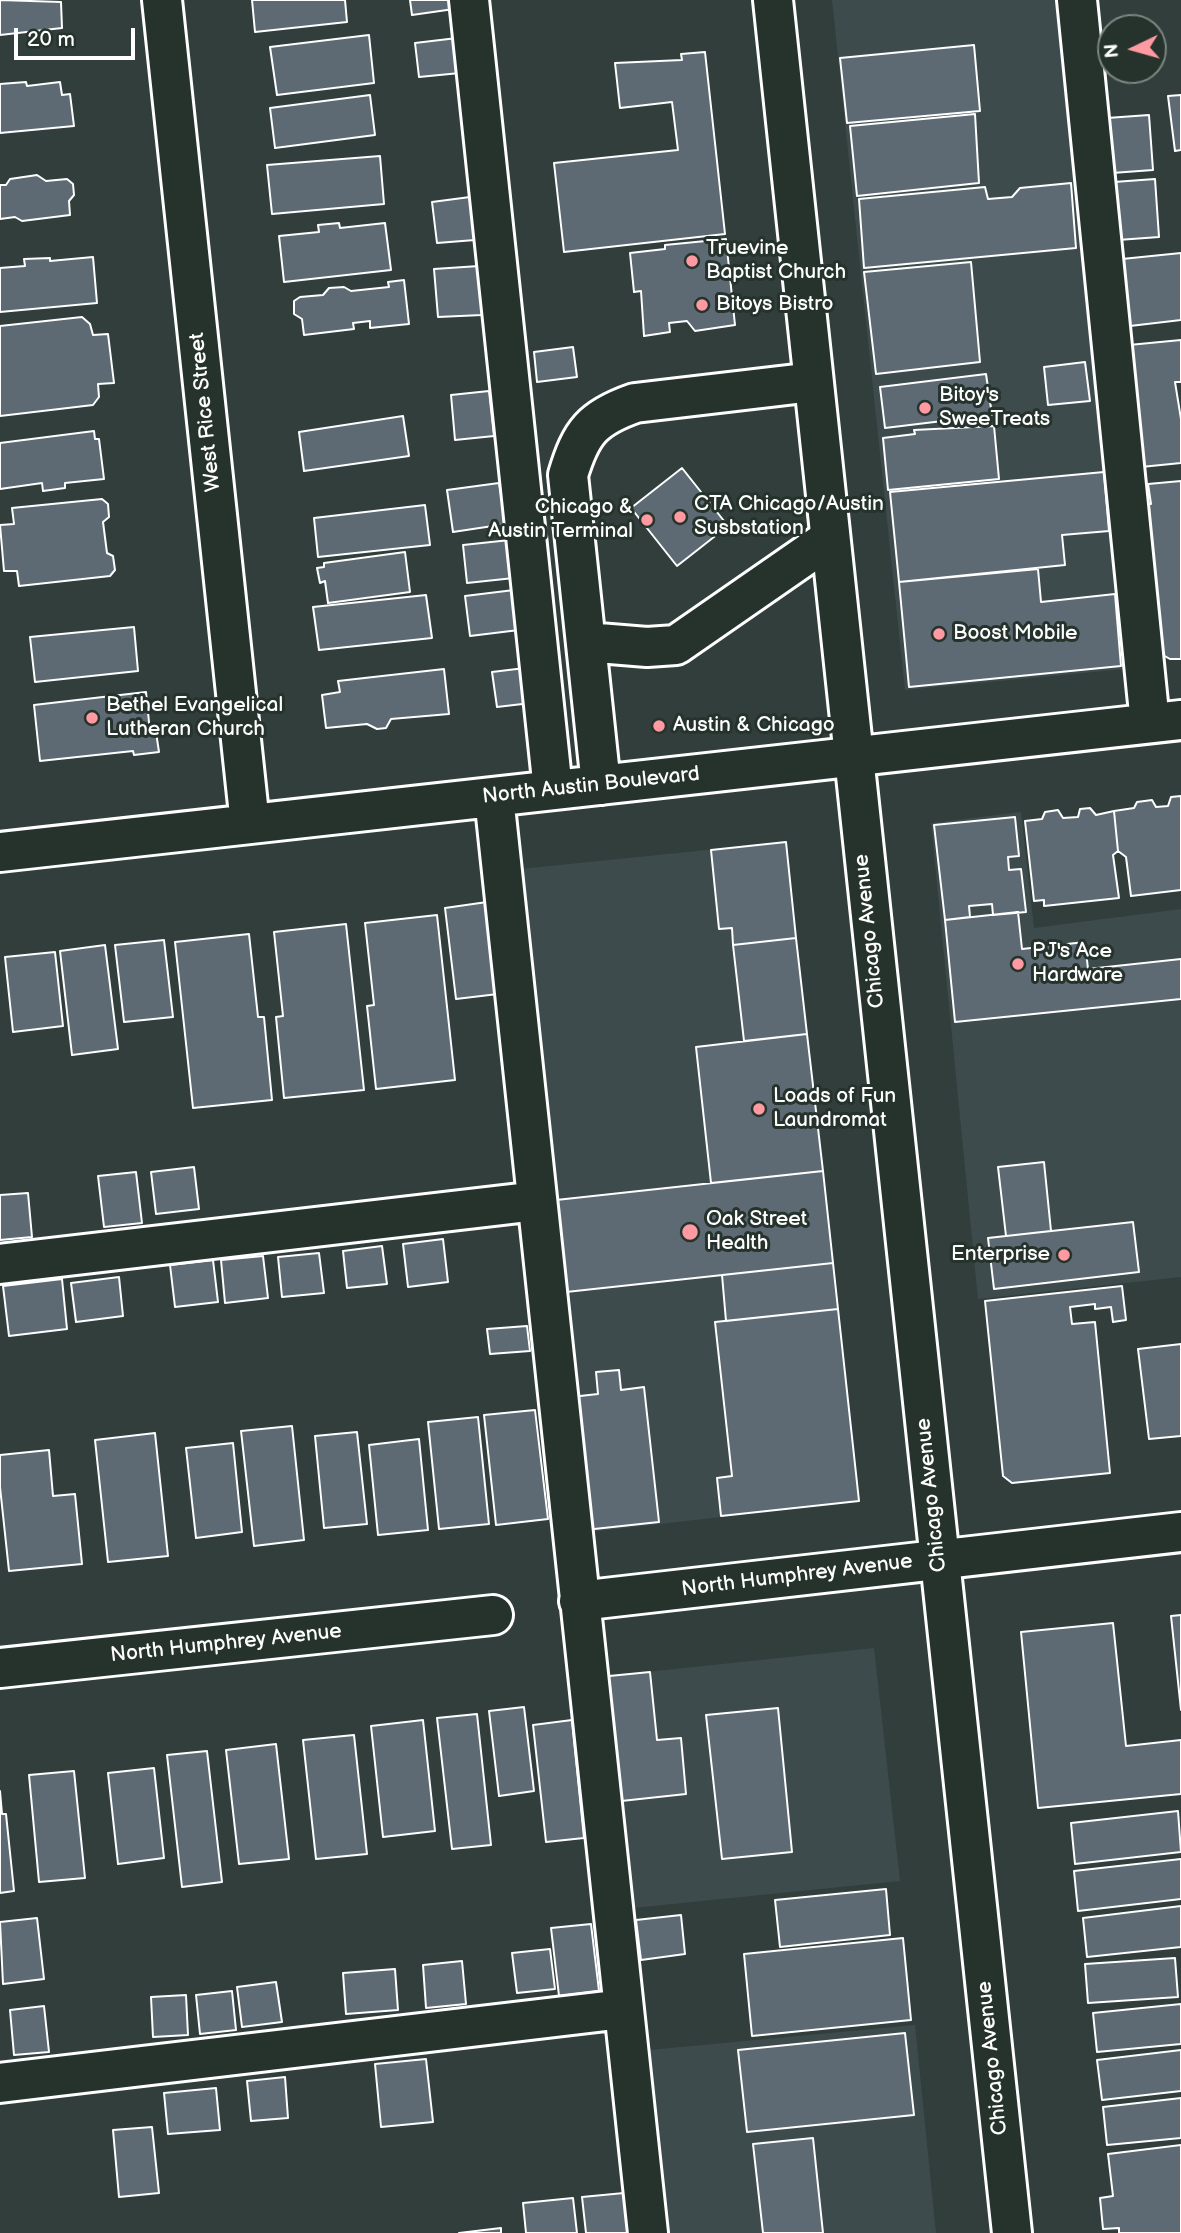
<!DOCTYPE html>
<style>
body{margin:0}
#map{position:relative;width:1181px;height:2233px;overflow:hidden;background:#313e3b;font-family:"Balsamiq Sans",sans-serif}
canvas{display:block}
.north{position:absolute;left:1097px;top:14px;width:70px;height:70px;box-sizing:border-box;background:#26332d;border:2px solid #7d8581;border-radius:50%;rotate:265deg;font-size:19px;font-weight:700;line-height:28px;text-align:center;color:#fff}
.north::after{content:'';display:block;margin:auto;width:24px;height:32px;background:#ff9aa2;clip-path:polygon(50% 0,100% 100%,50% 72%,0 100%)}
.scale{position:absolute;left:14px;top:28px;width:121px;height:32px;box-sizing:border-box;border:4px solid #fff;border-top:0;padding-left:9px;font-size:21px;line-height:24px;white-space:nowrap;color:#fff;-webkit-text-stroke:5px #26332d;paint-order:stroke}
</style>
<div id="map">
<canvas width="1181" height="2233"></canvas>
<div class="north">N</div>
<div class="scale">20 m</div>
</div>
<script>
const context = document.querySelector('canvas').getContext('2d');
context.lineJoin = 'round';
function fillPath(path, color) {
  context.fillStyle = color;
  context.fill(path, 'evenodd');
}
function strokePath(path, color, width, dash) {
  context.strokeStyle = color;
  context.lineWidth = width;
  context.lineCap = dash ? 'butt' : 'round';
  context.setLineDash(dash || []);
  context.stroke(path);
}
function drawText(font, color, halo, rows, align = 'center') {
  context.font = font + ' "Balsamiq Sans",sans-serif';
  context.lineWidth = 6;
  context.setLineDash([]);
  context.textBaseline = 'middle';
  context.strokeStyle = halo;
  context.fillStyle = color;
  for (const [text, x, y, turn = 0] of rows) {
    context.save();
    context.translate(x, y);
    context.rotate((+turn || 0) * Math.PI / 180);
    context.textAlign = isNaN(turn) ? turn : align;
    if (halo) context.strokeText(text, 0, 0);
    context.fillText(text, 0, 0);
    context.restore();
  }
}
fillPath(new Path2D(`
 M 832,0 L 1055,0 L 1125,669 L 905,690 Z
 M 1021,812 L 1034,928 L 1181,909 L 1181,1277 L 978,1299 L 931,823 Z
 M 786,842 L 859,1501 L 582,1533 L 510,870 Z
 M 874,1648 L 900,1881 L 623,1909 L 599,1677 Z
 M 915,2025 L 936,2233 L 659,2233 L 639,2051 Z`), '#3e4b4c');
const building = new Path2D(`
 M 0,0 L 61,2 L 62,28 L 0,35 Z
 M 252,0 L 345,0 L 347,22 L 255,32 Z
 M 410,0 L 453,0 L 454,9 L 412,15 Z
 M 369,35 L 374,83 L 277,95 L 270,47 Z
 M 457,38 L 460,73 L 419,77 L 415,43 Z
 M 974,45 L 980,111 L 847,123 L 840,58 Z
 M 705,52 L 725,234 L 564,252 L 554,163 L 678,150 L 672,102 L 620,108 L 615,63 L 682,60 L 681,54 Z
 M 26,82 L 27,86 L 60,82 L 62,95 L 70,94 L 74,126 L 0,133 L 0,84 Z
 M 370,95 L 375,135 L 275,148 L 270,108 Z
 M 1181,95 L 1181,150 L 1175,151 L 1168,96 Z
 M 975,114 L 979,183 L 857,196 L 850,126 Z
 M 1149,115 L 1153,170 L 1112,173 L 1107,118 Z
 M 380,156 L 384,204 L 272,214 L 267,165 Z
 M 37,175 L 46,181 L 67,179 L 73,184 L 74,195 L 69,201 L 70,215 L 22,221 L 15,217 L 0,219 L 0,185 L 6,185 L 10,179 Z
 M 1155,179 L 1159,237 L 1118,240 L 1114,182 Z
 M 1071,183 L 1076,248 L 864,268 L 859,199 L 985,187 L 988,199 L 1012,197 L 1020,188 Z
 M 470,197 L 475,240 L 437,243 L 432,202 Z
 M 339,223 L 340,228 L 385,223 L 391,270 L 284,282 L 279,236 L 319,232 L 318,225 Z
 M 726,239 L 735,325 L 695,331 L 687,321 L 669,323 L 670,332 L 644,336 L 641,291 L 634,292 L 630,253 L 665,249 L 665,245 Z
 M 1181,253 L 1181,320 L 1130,326 L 1122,259 Z
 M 93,257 L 97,303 L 0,312 L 0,268 L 25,266 L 24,259 L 50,258 L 50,261 Z
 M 971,262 L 980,362 L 876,374 L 864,272 Z
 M 479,266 L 482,315 L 438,317 L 434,269 Z
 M 404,280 L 409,324 L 370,328 L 370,321 L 353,323 L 354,329 L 304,335 L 302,319 L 294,314 L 294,301 L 300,297 L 323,295 L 329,288 L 344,287 L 351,291 L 389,287 L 388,282 Z
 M 82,317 L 90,324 L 93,335 L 108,334 L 114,383 L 98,384 L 99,397 L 93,405 L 0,416 L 0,326 Z
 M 1181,340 L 1181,382 L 1175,382 L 1181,419 L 1181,463 L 1141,467 L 1129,345 Z
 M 573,347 L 577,377 L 537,382 L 534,352 Z
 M 1085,362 L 1090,401 L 1048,405 L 1044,367 Z
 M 986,374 L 992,415 L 885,428 L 880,387 Z
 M 489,391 L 494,436 L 455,440 L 451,395 Z
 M 403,416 L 409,456 L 304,471 L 299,432 Z
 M 994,426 L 999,479 L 888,490 L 883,438 L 915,434 L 914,430 Z
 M 94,431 L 95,439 L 99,439 L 104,479 L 65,483 L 65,488 L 43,491 L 42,483 L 0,489 L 0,443 Z
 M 682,468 L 728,526 L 677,566 L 631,508 Z
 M 1104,472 L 1109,531 L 1062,535 L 1065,565 L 899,582 L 890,492 Z
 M 1181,481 L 1181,659 L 1170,659 L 1161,654 L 1145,504 L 1151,504 L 1148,484 Z
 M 499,483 L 506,524 L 453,532 L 447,490 Z
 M 102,499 L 108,504 L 109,517 L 103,522 L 107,553 L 113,556 L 115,570 L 110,576 L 19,586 L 17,571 L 4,571 L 0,525 L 14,524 L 12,508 Z
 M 425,505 L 430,545 L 318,557 L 314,518 Z
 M 510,540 L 514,578 L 467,583 L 463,545 Z
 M 405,552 L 410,592 L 328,603 L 325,581 L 320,583 L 317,568 L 324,567 L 324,563 Z
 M 1038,569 L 1041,602 L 1115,594 L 1121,666 L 909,687 L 899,582 Z
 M 514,590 L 519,630 L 470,636 L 465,596 Z
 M 426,595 L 432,638 L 319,650 L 313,607 Z
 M 134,627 L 138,671 L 35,682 L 30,637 Z
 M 525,668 L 531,703 L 497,707 L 492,672 Z
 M 444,669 L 449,714 L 391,719 L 386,728 L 377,729 L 367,724 L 326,728 L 322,695 L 340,692 L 338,681 Z
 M 146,692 L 150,732 L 156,732 L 159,752 L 134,755 L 133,751 L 40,761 L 34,705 Z
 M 1181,796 L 1181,890 L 1131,896 L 1126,857 L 1118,851 L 1114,811 L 1134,808 L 1137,802 L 1152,800 L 1156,807 L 1168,806 L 1171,797 Z
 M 1090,808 L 1096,815 L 1114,811 L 1118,851 L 1113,855 L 1119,898 L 1044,906 L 1044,900 L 1034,901 L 1025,821 L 1042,819 L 1045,812 L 1058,810 L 1063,818 L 1078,817 L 1080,809 Z
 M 1015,817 L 1019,856 L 1008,857 L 1009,870 L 1021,869 L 1026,912 L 993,915 L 992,904 L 969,906 L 970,917 L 945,920 L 934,825 Z
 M 786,842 L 796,938 L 733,945 L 732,928 L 719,929 L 711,850 Z
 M 487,902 L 498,994 L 456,999 L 445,908 Z
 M 1018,912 L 1022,949 L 1085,942 L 1088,969 L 1181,959 L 1181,999 L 955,1022 L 945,920 Z
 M 437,915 L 455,1080 L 376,1089 L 367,1006 L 374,1005 L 365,923 Z
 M 346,924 L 364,1090 L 284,1098 L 276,1017 L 283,1016 L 274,932 Z
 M 249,934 L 258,1017 L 264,1017 L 272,1100 L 193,1108 L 175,942 Z
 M 796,938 L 807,1034 L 744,1041 L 733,945 Z
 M 164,940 L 173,1017 L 124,1022 L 115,945 Z
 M 105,945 L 118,1049 L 72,1055 L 60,951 Z
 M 55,952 L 63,1026 L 13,1032 L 5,957 Z
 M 807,1034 L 823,1171 L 711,1183 L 696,1047 Z
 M 1044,1162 L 1051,1231 L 1006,1236 L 998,1167 Z
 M 194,1167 L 199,1209 L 156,1214 L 151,1172 Z
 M 823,1171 L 833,1263 L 557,1293 L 547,1201 Z
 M 136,1172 L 142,1223 L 104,1227 L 98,1176 Z
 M 28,1193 L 32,1237 L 0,1240 L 0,1195 Z
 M 1133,1222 L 1139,1272 L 994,1289 L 988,1238 Z
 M 443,1239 L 448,1282 L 408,1287 L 403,1244 Z
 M 382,1246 L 387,1284 L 347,1288 L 343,1251 Z
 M 319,1253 L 324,1293 L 282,1297 L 278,1257 Z
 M 263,1256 L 268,1298 L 225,1303 L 221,1260 Z
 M 213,1260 L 218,1302 L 175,1307 L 170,1265 Z
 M 833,1263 L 838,1309 L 726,1321 L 722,1275 Z
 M 119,1277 L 123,1316 L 76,1322 L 71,1283 Z
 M 62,1279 L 67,1329 L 9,1336 L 3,1286 Z
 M 1122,1286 L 1126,1320 L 1113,1322 L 1111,1307 L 1095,1309 L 1095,1304 L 1070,1307 L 1072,1324 L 1095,1322 L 1110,1473 L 1012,1483 L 1003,1476 L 985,1301 Z
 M 838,1309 L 859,1501 L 721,1516 L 717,1478 L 732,1476 L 715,1322 Z
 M 527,1326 L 530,1351 L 490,1354 L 487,1329 Z
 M 1181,1344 L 1181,1436 L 1149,1439 L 1138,1349 Z
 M 619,1370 L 621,1390 L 644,1387 L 659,1522 L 585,1530 L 571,1397 L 598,1394 L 596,1372 Z
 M 535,1410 L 548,1519 L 496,1525 L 484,1415 Z
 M 478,1417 L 489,1524 L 439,1529 L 428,1422 Z
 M 292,1426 L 304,1540 L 254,1546 L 241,1431 Z
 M 357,1432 L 367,1524 L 324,1528 L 315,1436 Z
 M 155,1433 L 168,1556 L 108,1562 L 95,1440 Z
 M 419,1439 L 428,1530 L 378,1535 L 369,1445 Z
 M 233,1443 L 242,1532 L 196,1538 L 186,1448 Z
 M 49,1450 L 53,1496 L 75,1494 L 82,1564 L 9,1571 L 0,1487 L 0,1455 Z
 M 1181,1615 L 1181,1710 L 1171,1616 Z
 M 1113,1623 L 1126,1746 L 1181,1740 L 1181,1794 L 1038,1808 L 1021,1632 Z
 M 650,1672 L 657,1740 L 681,1738 L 686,1794 L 612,1802 L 599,1677 Z
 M 524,1707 L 534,1791 L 499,1796 L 489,1711 Z
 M 778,1708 L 792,1852 L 722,1859 L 706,1715 Z
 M 477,1714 L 491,1845 L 452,1849 L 437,1718 Z
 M 423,1720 L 435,1831 L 383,1837 L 371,1726 Z
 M 572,1720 L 584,1838 L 546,1842 L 533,1725 Z
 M 354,1735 L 367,1854 L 316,1859 L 303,1740 Z
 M 276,1744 L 289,1859 L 239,1864 L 226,1750 Z
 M 207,1751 L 222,1882 L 182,1887 L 167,1755 Z
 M 154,1768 L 164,1858 L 118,1864 L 108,1773 Z
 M 74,1771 L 85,1878 L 39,1882 L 29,1775 Z
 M 0,1791 L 2,1814 L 6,1814 L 14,1891 L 0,1893 Z
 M 1178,1811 L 1181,1852 L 1075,1864 L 1071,1823 Z
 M 1181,1859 L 1181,1899 L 1078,1911 L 1074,1871 Z
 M 886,1889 L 890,1935 L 780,1947 L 775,1900 Z
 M 1181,1906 L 1181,1947 L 1087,1957 L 1083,1918 Z
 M 681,1915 L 685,1954 L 641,1960 L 636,1920 Z
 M 37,1918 L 44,1979 L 3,1984 L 0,1922 Z
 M 591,1924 L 599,1991 L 559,1996 L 551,1928 Z
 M 903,1938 L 911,2020 L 752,2036 L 744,1954 Z
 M 550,1949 L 555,1989 L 517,1993 L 512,1953 Z
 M 1175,1958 L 1178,1997 L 1088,2003 L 1085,1964 Z
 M 462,1961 L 466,2004 L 426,2008 L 423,1965 Z
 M 395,1969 L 398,2010 L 346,2014 L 343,1973 Z
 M 276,1982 L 282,2022 L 242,2027 L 237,1987 Z
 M 232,1991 L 236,2030 L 200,2034 L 196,1995 Z
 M 186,1995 L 188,2035 L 153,2037 L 151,1997 Z
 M 1181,2004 L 1181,2044 L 1097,2052 L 1093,2013 Z
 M 44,2006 L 49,2052 L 14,2055 L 10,2010 Z
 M 905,2033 L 914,2115 L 747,2132 L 738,2050 Z
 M 1181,2050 L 1181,2091 L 1102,2100 L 1097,2060 Z
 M 426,2059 L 433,2122 L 381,2127 L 375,2064 Z
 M 285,2077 L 288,2118 L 251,2121 L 247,2081 Z
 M 216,2088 L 220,2130 L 168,2134 L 164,2093 Z
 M 1181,2098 L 1181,2138 L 1107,2145 L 1103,2107 Z
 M 152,2127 L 159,2193 L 119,2197 L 113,2130 Z
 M 813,2138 L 823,2233 L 763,2233 L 753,2144 Z
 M 1181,2145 L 1181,2233 L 1119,2233 L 1119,2228 L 1103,2229 L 1100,2198 L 1113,2196 L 1108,2154 Z
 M 624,2193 L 628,2233 L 586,2233 L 582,2197 Z
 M 573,2198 L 577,2233 L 526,2233 L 523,2203 Z
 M 501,2228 L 501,2233 L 459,2233 Z`);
fillPath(building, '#5d6a74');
strokePath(building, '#fff', 2);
const minor = new Path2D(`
 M 162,0 L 250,824
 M 469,0 L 553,790
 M 1077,0 L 1150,723
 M 586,642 L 647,647 L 676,645 L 829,539
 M 601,785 L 568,475 C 581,432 592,418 635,403 L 813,382
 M 494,797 L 648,2233
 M 0,852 L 1181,720
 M 0,1264 L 537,1201
 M 579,1601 L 1181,1532
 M 0,1668 L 493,1615
 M 0,2083 L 623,2009`);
const major = new Path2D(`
 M 773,0 L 1012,2233`);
strokePath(minor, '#fff', 44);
strokePath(major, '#fff', 44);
strokePath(minor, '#26332d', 38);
strokePath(major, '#26332d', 38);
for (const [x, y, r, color] of [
 [692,261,7,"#ff9aa2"],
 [702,305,7,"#ff9aa2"],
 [925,408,7,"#ff9aa2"],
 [680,517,7,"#ff9aa2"],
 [647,520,7,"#ff9aa2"],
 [939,634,7,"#ff9aa2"],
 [92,718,7,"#ff9aa2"],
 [659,726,7,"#ff9aa2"],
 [1018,964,7,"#ff9aa2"],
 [759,1109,7,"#ff9aa2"],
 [690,1232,9,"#ff9aa2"],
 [1064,1255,7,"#ff9aa2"]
]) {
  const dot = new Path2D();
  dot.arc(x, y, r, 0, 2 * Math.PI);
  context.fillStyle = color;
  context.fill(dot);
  strokePath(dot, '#26332d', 2.5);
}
drawText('21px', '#fff', '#26332d', [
 ["Truevine",706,249],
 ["Baptist Church",706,273],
 ["Bitoys Bistro",716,305],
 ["Bitoy's",939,396],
 ["SweeTreats",939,420],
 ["CTA Chicago/Austin",694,505],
 ["Susbstation",694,529],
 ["Chicago &",633,508,"right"],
 ["Austin Terminal",633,532,"right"],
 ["Boost Mobile",953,634],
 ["Bethel Evangelical",106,706],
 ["Lutheran Church",106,730],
 ["Austin & Chicago",673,726],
 ["PJ's Ace",1032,952],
 ["Hardware",1032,976],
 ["Loads of Fun",773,1097],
 ["Laundromat",773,1121],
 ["Oak Street",706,1220],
 ["Health",706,1244],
 ["Enterprise",1050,1255,"right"]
], 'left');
drawText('21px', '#fff', '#26332d', [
 ["West Rice Street",206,412,-96],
 ["North Austin Boulevard",591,786,-6],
 ["Chicago Avenue",870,931,-96],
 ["Chicago Avenue",932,1495,-96],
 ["North Humphrey Avenue",797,1576,-7],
 ["North Humphrey Avenue",226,1644,-6],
 ["Chicago Avenue",993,2058,-96]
]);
</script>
